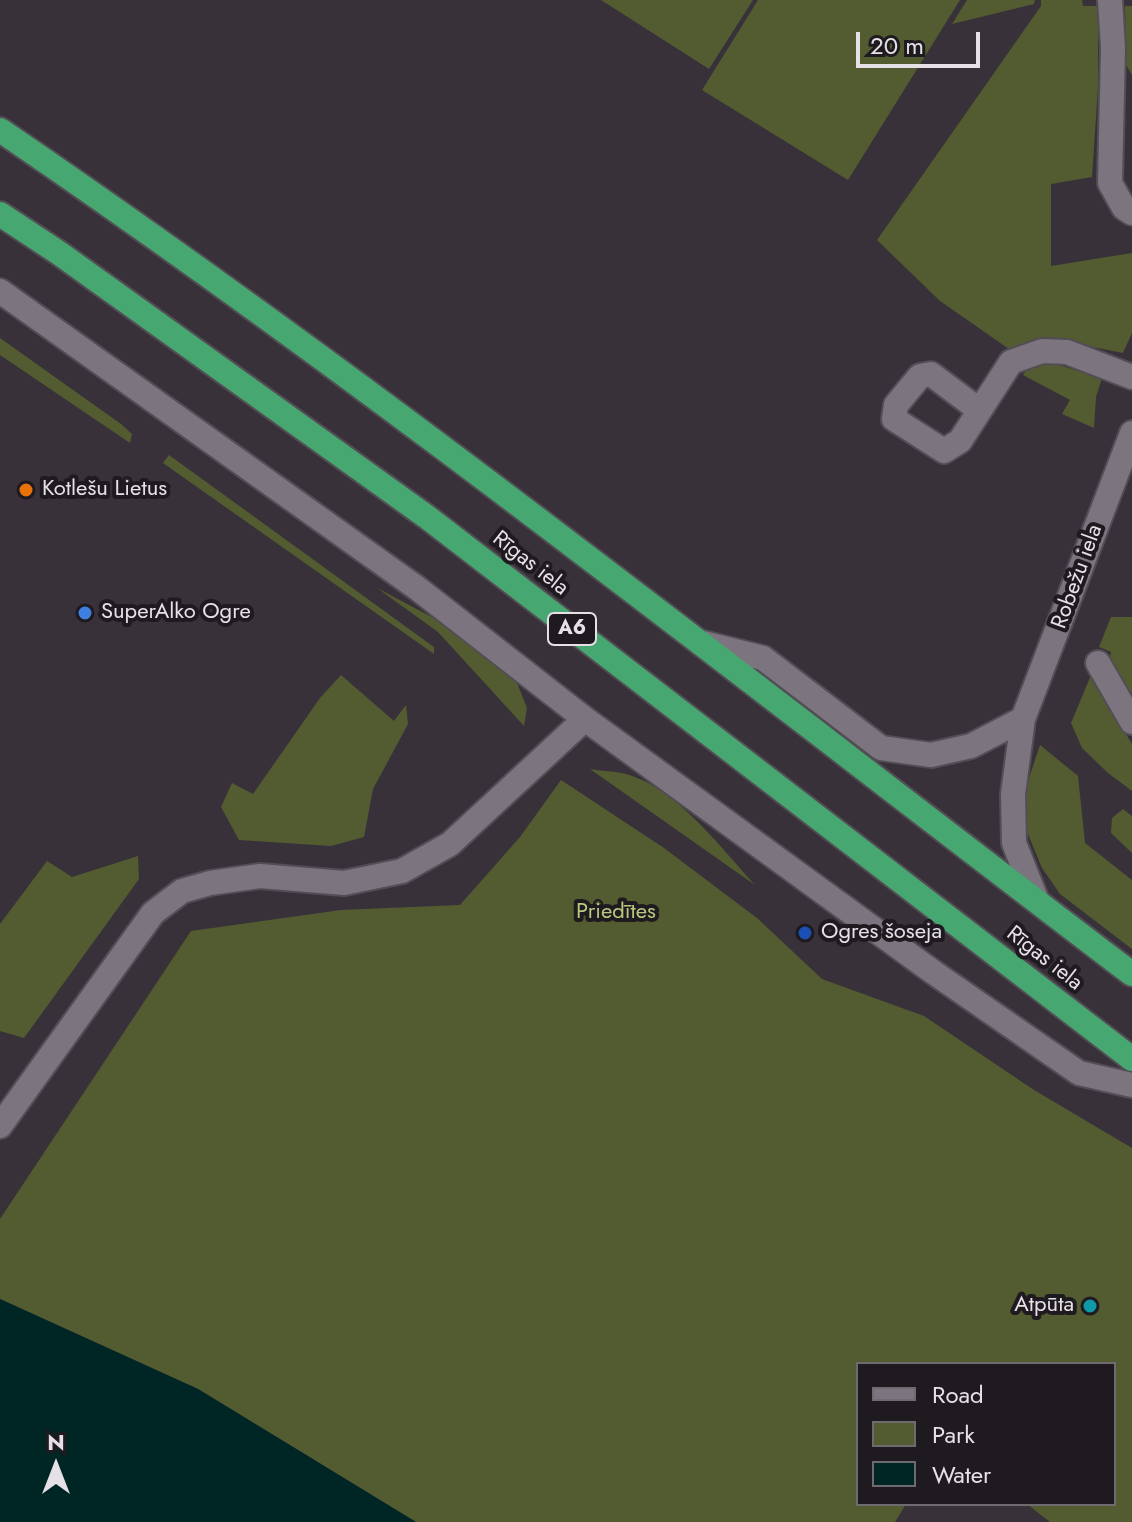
<!DOCTYPE html>
<meta charset="utf-8">
<style>
body{margin:0}
#map{position:relative;width:1132px;height:1522px;overflow:hidden;background:#38313a;font-family:Jost,sans-serif}
canvas{display:block}
.legend{position:absolute;left:856px;top:1362px;width:260px;height:144px;box-sizing:border-box;background:#1e1a1f;border:2px solid #6e6a6f;margin:0;padding:10px 14px;list-style:none;font-size:24px;color:#e5e1e6}
.legend li{display:flex;align-items:center;gap:16px;height:40px}
.legend b{width:40px;border:2px solid #6e6a6f}
.north{position:absolute;left:16px;top:1426px;width:80px;height:80px;-webkit-text-stroke:6px #1e1a1f;paint-order:stroke;rotate:0deg;font-size:22px;font-weight:700;line-height:32px;text-align:center;color:#e5e1e6}
.north::after{content:'';display:block;margin:auto;width:28px;height:36px;background:#e5e1e6;clip-path:polygon(50% 0,100% 100%,50% 72%,0 100%)}
.scale{position:absolute;left:856px;top:32px;width:124px;height:36px;box-sizing:border-box;border:4px solid #e5e1e6;border-top:0;padding-left:10px;font-size:24px;line-height:28px;white-space:nowrap;color:#e5e1e6;-webkit-text-stroke:6px #1e1a1f;paint-order:stroke}
</style>
<div id="map">
<canvas width="1132" height="1522"></canvas>
<ul class="legend">
<li><b style="height:10px;background:#7c747e"></b>Road</li>
<li><b style="height:22px;background:#535c30"></b>Park</li>
<li><b style="height:22px;background:#002525"></b>Water</li>
</ul>
<div class="north">N</div>
<div class="scale">20 m</div>
</div>
<script>
const context = document.querySelector('canvas').getContext('2d');
context.lineJoin = 'round';
function fillPath(path, color) {
  context.fillStyle = color;
  context.fill(path, 'evenodd');
}
function strokePath(path, color, width, dash) {
  context.strokeStyle = color;
  context.lineWidth = width;
  context.lineCap = dash ? 'butt' : 'round';
  context.setLineDash(dash || []);
  context.stroke(path);
}
function drawText(font, color, halo, rows, align = 'center') {
  context.font = font + ' Jost,sans-serif';
  context.lineWidth = 8;
  context.setLineDash([]);
  context.textBaseline = 'middle';
  context.strokeStyle = halo;
  context.fillStyle = color;
  for (const [text, x, y, turn = 0] of rows) {
    context.save();
    context.translate(x, y);
    context.rotate((+turn || 0) * Math.PI / 180);
    context.textAlign = isNaN(turn) ? turn : align;
    if (halo) context.strokeText(text, 0, 0);
    context.fillText(text, 0, 0);
    context.restore();
  }
}
fillPath(new Path2D(`
 M 601,0 L 753,0 L 709,69 Z
 M 758,0 L 960,0 L 848,180 L 702,90 Z
 M 967,0 L 1035,0 L 1034,4 L 952,24 Z
 M 1041,0 L 1082,0 L 1083,6 L 1098,6 L 1098,87 L 1092,177 L 1051,184 L 1051,266 L 1132,253 L 1132,333 L 1123,353 L 1057,340 L 1009,349 L 940,301 L 877,240 L 1041,6 Z
 M 1125,6 L 1132,6 L 1132,75 L 1126,65 Z
 M 0,338 L 121,424 L 132,434 L 130,443 L 0,355 Z
 M 1030,365 L 1059,365 L 1102,378 L 1096,397 L 1094,428 L 1062,414 L 1070,400 L 1023,375 Z
 M 169,455 L 434,647 L 434,654 L 163,463 Z
 M 377,588 L 443,623 L 503,668 L 517,683 L 527,708 L 524,726 L 438,632 Z
 M 1111,617 L 1132,617 L 1132,703 L 1108,665 L 1111,652 L 1099,647 Z
 M 341,675 L 394,721 L 406,705 L 408,724 L 373,789 L 364,837 L 331,846 L 239,840 L 221,807 L 232,783 L 253,794 L 320,698 Z
 M 1091,675 L 1132,744 L 1132,791 L 1108,773 L 1082,748 L 1071,723 Z
 M 1040,745 L 1078,776 L 1085,843 L 1132,880 L 1132,949 L 1060,894 L 1042,868 L 1025,827 L 1026,787 Z
 M 590,769 C 600,771 611,771 621,773 C 673,783 720,847 755,885 Z
 M 561,780 L 664,848 L 757,918 L 822,979 L 924,1016 L 1034,1090 L 1132,1148 L 1132,1522 L 1050,1522 L 1027,1504 L 1114,1504 L 1114,1364 L 858,1364 L 858,1504 L 906,1504 L 895,1522 L 416,1522 L 198,1389 L 0,1299 L 0,1219 L 191,931 L 341,910 L 460,905 L 520,837 Z
 M 1123,809 L 1132,816 L 1132,853 L 1111,833 L 1112,818 Z
 M 138,856 L 139,879 L 24,1038 L 0,1031 L 0,924 L 47,861 L 72,877 Z`), '#535c30');
fillPath(new Path2D(`
 M 0,1299 L 198,1389 L 416,1522 L 0,1522 Z`), '#002525');
const minor = new Path2D(`
 M 1110,0 L 1113,48 L 1110,183 L 1124,208 L 1132,213
 M 0,291 L 417,588 L 585,719 L 933,972 L 1079,1073 L 1132,1085
 M 979,410 L 931,374 L 920,376 L 896,405 L 894,419 L 944,451 L 960,441 L 1011,362 L 1042,351 L 1067,352 L 1132,377
 M 703,643 L 763,658 L 881,748 L 931,755 L 971,746 L 1023,719
 M 1098,663 L 1132,722
 M 1037,901 L 1014,843 L 1013,794 L 1023,719 L 1132,433
 M 0,1126 L 153,913 L 182,891 L 210,883 L 260,876 L 344,883 L 402,871 L 450,844 L 585,719`);
const highway = new Path2D(`
 M 0,130 C 389,395 757,689 1132,974
 M 0,214 L 59,253 L 427,517 L 1132,1059`);
strokePath(minor, '#534d55', 28);
strokePath(highway, '#534d55', 28);
strokePath(minor, '#7c747e', 24);
strokePath(highway, '#46a870', 24);
for (const [x, y, r, color] of [
 [26,490,8,"#e8710a"],
 [85,613,8,"#3f7fe0"],
 [805,933,8,"#1a4fb4"],
 [1090,1306,8,"#0f9aa8"]
]) {
  const dot = new Path2D();
  dot.arc(x, y, r, 0, 2 * Math.PI);
  context.fillStyle = color;
  context.fill(dot);
  strokePath(dot, '#1e1a1f', 3);
}
for (const [x, y, w] of [
 [572,629,48]
]) {
  const box = new Path2D();
  box.roundRect(x - w / 2, y - 16, w, 32, 6);
  context.fillStyle = '#1e1a1f';
  context.fill(box);
  strokePath(box, '#e5e1e6', 2);
}
drawText('bold 20px', '#e5e1e6', null, [
 ["A6",572,629]
]);
drawText('22px', '#e5e1e6', '#1e1a1f', [
 ["Kotlešu Lietus",42,490],
 ["SuperAlko Ogre",101,613],
 ["Ogres šoseja",821,933],
 ["Atpūta",1074,1306,"right"]
], 'left');
drawText('22px', '#e5e1e6', '#1e1a1f', [
 ["Rīgas iela",530,564,38],
 ["Robežu iela",1078,577,-70],
 ["Rīgas iela",1044,959,38]
]);
drawText('22px', '#b8c87e', '#1e1a1f', [
 ["Priedītes",616,913]
]);
</script>
